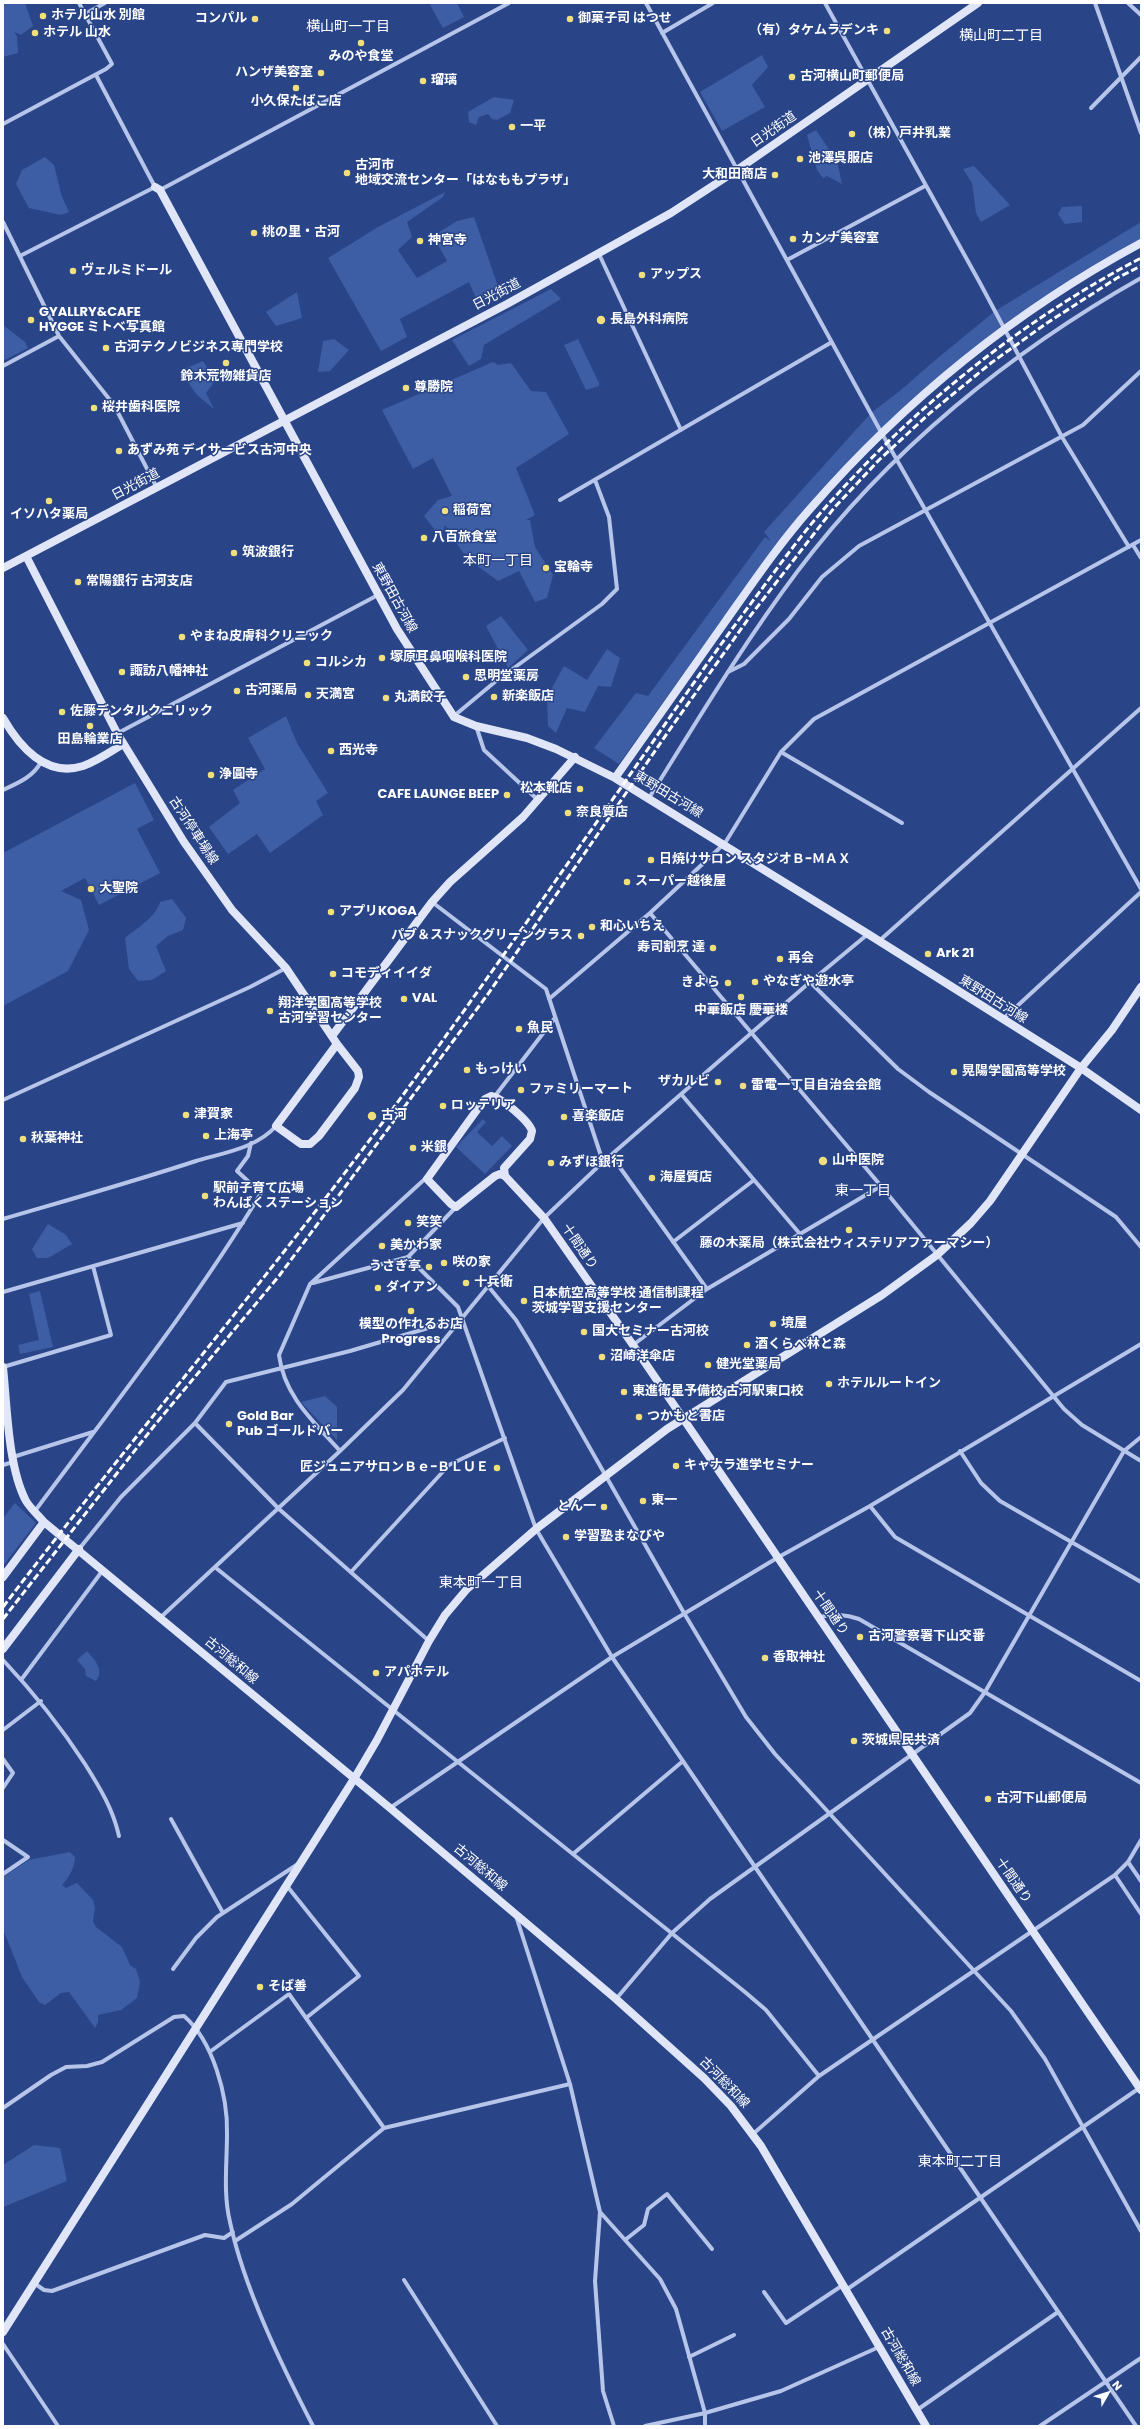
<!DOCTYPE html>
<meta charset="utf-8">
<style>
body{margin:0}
#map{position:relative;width:1144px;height:2429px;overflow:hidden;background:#294588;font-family:Poppins,sans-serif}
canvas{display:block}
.frame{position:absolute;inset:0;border:4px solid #fff;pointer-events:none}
.north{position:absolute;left:1088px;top:2373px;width:40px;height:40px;-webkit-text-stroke:3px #294588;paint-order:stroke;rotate:51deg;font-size:11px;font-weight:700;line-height:16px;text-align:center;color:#fff}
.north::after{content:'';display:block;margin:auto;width:14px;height:18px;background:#fff;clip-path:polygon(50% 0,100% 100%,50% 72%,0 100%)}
</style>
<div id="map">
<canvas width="1144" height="2429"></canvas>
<div class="frame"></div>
<div class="north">N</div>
</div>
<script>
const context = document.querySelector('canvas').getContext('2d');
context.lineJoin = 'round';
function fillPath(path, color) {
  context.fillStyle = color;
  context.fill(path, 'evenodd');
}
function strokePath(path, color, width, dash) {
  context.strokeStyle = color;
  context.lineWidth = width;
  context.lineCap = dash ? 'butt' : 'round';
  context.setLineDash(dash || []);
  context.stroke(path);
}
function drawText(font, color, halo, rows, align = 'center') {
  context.font = font + ' Poppins,"Noto Sans JP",sans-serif';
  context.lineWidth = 3;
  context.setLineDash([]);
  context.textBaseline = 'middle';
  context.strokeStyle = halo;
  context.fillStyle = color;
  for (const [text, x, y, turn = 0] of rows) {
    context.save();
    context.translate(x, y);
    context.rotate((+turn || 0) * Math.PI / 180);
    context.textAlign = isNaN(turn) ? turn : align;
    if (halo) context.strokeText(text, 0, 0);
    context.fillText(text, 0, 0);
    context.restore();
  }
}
fillPath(new Path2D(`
 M 3,3 L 25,3 L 33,26 L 21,35 L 14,32 L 17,36 L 18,53 L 3,57 Z
 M 429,3 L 457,3 L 464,17 L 443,28 Z
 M 762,55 L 768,67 L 752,85 L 765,107 L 722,131 L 700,92 Z
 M 494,97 L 514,100 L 510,113 L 497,120 L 492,119 L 488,114 L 479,117 L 476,125 L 469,122 L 468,112 Z
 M 816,130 L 837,161 L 842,184 L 827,176 L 823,178 L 817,170 L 807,135 Z
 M 45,157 L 54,165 L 62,197 L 69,212 L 61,215 L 29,208 L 16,184 L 22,170 Z
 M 974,166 L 1010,205 L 981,222 L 976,213 L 972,183 L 963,169 Z
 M 445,192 L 443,197 L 407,222 L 412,237 L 398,250 L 417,278 L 447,261 L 433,236 L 457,221 L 474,217 L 500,292 L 478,303 L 469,282 L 400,319 L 407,337 L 381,351 L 328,258 L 378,227 Z
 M 1082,206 L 1082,222 L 1065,224 L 1058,214 L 1062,207 Z
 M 1141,222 L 1141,243 L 1082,276 L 943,377 L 775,546 L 619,764 L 594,748 L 636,693 L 648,696 L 765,537 L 771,541 L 764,532 L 871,413 L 901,390 L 933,362 L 995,311 Z
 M 551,289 L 561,299 L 484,345 L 481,359 L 469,366 L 452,340 Z
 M 297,292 L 302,318 L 276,326 L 266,312 Z
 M 3,325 L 25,342 L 28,348 L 3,361 Z
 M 334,339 L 349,350 L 330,371 L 318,372 L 323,341 Z
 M 578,339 L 599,383 L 599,386 L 586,390 L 564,345 Z
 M 203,361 L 215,381 L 206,393 L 214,409 L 197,395 L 180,371 Z
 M 493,362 L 498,365 L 511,363 L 531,391 L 546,392 L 569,434 L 516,468 L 535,515 L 526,520 L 530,520 L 535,547 L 553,575 L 547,598 L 535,602 L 519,571 L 498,581 L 473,563 L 472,555 L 463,553 L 445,525 L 441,538 L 424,516 L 438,500 L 452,496 L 433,458 L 413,469 L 382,410 Z
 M 501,616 L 528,650 L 508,668 L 486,626 Z
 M 607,649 L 620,658 L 611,687 L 598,686 L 585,712 L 567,708 L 556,733 L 548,726 L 547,697 L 564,666 L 587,680 Z
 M 286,716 L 297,743 L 328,793 L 316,801 L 323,815 L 270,853 L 257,834 L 228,854 L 209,827 L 240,803 L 233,790 L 265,769 L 248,738 Z
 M 135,783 L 154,820 L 137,829 L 160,873 L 99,905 L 85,878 L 61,891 L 81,900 L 89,930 L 68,971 L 3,1006 L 3,853 Z
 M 172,899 L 186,918 L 183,930 L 168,936 L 156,946 L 166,971 L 152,980 L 138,981 L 129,969 L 125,938 C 137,928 156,917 160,902 Z
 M 483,1119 L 486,1122 L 477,1132 L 492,1146 L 502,1136 L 512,1146 L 485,1174 L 456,1147 Z
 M 48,1224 L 66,1235 L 72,1244 L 48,1258 L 37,1258 L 32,1249 Z
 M 40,1291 L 53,1347 L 20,1354 L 18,1345 L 39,1340 L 29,1294 Z
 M 325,1396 L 337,1407 L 337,1440 L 301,1402 Z
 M 15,1503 L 36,1523 L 3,1566 L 3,1518 Z
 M 87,1651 C 94,1659 105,1670 96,1681 L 86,1676 L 85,1669 L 77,1660 Z
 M 70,1852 L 75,1857 C 75,1867 69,1878 62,1885 L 66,1888 L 77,1883 L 93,1900 L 95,1908 L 93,1921 L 96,1927 L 122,1947 L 130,1965 L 136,1969 L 140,1982 L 137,1998 L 121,2010 L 98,2015 L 98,2022 L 95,2028 L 69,1992 L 61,1993 L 45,2005 L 39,2002 L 22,1977 L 3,1929 L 3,1877 L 29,1860 Z
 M 34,2145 L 60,2148 L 67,2181 L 3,2207 L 3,2165 Z`), '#3d5da5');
strokePath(new Path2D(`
 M 646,3 L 881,432 L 1141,889
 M 825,3 L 980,283 L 1062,437 L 1129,547
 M 1095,3 L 1141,133
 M 1128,3 L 1141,15
 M 85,14 L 105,3
 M 662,33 L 713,3
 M 1091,108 L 1141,57
 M 3,124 L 106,69 L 112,64 L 79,3
 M 160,190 L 509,3
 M 3,222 L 59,336 L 114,405 L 157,488
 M 599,254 L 681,430
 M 20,256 L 155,187 L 96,75
 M 787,260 L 925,186
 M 3,366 L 59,336
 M 560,500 L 832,342
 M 1133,545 L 1141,558
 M 728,672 L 744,664 L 789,619 L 822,577 L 859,546 L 1083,425 L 1141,371
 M 454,716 L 496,681 L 602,604 L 617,589 L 609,517 L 595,480
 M 476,726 L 484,750 L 538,800
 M 118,733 L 378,595
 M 781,752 L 902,823
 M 3,790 C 18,783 33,777 41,762
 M 649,798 C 697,721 743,644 797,572 C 888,451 1010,352 1141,278
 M 432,902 L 546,989 L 603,1162
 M 650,913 L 881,1186 L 1064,1409 L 1082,1425 L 1141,1461
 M 879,941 L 1141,708
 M 810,982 L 898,1069 L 929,1092 L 1116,1217 L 1141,1247
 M 549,999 L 650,913 L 725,843 L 781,752 L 814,719 L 1141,540
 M 1002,1020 L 1141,892
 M 681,1094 L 800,1234
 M 495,1096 L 554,1019
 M 3,1100 L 250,987 L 286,968
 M 611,1155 L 707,1289
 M 3,1219 C 68,1200 132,1182 196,1161 C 223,1153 257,1148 276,1126
 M 673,1242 L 754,1180
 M 408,1257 L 458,1307 L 536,1529 L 612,1657 L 1136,2426
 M 313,1283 L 408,1257 L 456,1207
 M 488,1286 L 516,1320 L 530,1343 L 684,1613 L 746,1717 L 775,1754 L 830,1814 L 1011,2011 L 1045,2059 L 1141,2231
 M 3,1292 L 243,1223
 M 633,1345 L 707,1289 L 881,1186
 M 3,1367 L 111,1335 L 93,1266
 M 195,1423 L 279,1509 L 429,1641
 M 340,1451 C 314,1422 284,1396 279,1355 L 310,1284 L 427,1177
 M 960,1451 L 981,1483 L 1000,1501 L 1141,1582
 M 13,1457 L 93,1432
 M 3,1465 L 13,1462
 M 870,1506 L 895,1537 L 1141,1681
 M 35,1511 C 112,1407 194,1304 261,1193 L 237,1171 L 248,1156 L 251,1143
 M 79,1549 L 121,1497 L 195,1423 L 226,1382 L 350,1351 L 462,1318
 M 216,1568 L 745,1992 L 766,2010 L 819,2076
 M 351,1572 L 449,1465 L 505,1438
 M 161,1617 L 340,1451 L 403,1390 L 544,1218 L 603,1162 L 810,982 L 868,934
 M 819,1617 C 834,1614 845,1614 859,1619 L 1141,1783
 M 3,1660 C 36,1695 59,1724 85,1764 C 100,1788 113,1809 119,1836
 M 21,1680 L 103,1570
 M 3,1730 L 41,1701
 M 3,1759 L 13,1773 L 3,1788
 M 390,1808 L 612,1657 L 777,1558 L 870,1506 L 1141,1344
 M 171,1819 L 223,1913
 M 3,1840 L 28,1857 L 3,1874
 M 573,1854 L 683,1761
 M 1128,1862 L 1141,1881
 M 1115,1875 L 1141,1914
 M 287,1886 L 359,1976 L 306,2018
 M 516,1916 L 570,2084 L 600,2212 L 595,2281 L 603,2391 L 614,2426
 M 173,1969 L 196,1938 L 217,1917 L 298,1864
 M 616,1999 L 672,1933 L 710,1899 L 970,1713 L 985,1692 L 1124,1451 L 1141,1437
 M 211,2051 L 289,1994 L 384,2128
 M 3,2108 L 51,2075 L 66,2067 L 87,2066 L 102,2062 L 174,2017 L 184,2016 C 213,2041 228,2096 227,2134 C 227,2163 223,2194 230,2222 C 244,2288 282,2366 313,2426
 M 753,2134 L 819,2076 L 1115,1875 L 1128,1862 L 1141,1840
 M 600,2212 L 660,2279 L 676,2309 L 705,2413 L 705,2426
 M 625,2240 L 644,2225 L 648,2209 L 667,2194 L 712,2249
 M 235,2241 L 292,2204 L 384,2128 L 570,2084
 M 404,2280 L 497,2426
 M 34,2283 L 44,2290 L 52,2291 L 205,2235 L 224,2238 L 233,2232
 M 846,2290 L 1141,2087
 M 764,2292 L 786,2323 L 843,2285
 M 3,2344 L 58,2426
 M 689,2357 L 734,2335
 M 917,2410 L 1058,2312
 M 645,2426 L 705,2413 L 781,2391 L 879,2347
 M 1040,2426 L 1141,2358`), '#b6c5e9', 4);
strokePath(new Path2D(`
 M 155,187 L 160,190 L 397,629 L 454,717 L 476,726 L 527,738 L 556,749 L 615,778 L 868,934 L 1081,1068 L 1141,1110
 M 26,556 L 117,733 L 184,842 L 232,910 L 286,968 L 337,1044 L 358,1071 L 359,1077 L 355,1088 L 319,1136 L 310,1144 L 301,1144 L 276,1126 L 337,1044
 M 3,568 L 507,304 L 671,213 L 737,170 L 978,3
 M 3,718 C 19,746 46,778 83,766 C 97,761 110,752 123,744
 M 615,778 C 652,726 688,674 725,622 C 752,584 779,544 810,509 C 904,401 1015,311 1141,243
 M 332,1036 L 432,902 L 450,882 L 523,817 L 575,757
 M 505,1176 L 500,1174 L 495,1176 L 456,1207 L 451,1204 L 427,1179 L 479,1107 L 485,1099 L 491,1096 C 501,1097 529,1121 532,1131 L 530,1139 L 504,1168 L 505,1176 L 544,1218 L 633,1345 L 1141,2090
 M 3,1367 C 7,1406 8,1467 26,1501 C 31,1509 38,1515 44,1522 L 390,1808 L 616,1999 L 704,2078 L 731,2106 L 761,2146 L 926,2426
 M 3,1577 L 44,1522
 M 3,1649 L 79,1549
 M 3,2332 L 354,1779 L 377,1740 L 429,1641 L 445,1615 L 467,1589 L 536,1529 L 667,1429 L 882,1295 L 937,1255 L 971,1223 L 990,1201 L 1081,1068 L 1112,1030 L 1141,987`), '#e0e6f8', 8);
strokePath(new Path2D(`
 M 3,1607 C 127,1444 261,1287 383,1122 C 467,1009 546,894 627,779 C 671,716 714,652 761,590 C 784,559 807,527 833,499 C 920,402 1026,318 1141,258
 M 3,1619 L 154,1426 L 279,1276 L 488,994 L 668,732 L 751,615 L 834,508 L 879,460 L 930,413 L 991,363 L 1047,323 L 1117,278 L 1141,266`), '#fff', 3, [7, 3]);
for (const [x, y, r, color] of [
 [43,16,4,"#f0df7c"],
 [255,19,4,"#f0df7c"],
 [570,19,4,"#f0df7c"],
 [887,31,4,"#f0df7c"],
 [35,33,4,"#f0df7c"],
 [361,43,4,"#f0df7c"],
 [321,73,4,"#f0df7c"],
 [792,77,4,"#f0df7c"],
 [423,81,4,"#f0df7c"],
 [296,88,4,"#f0df7c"],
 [512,127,4,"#f0df7c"],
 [852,134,4,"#f0df7c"],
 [800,159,4,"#f0df7c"],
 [347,173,4,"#f0df7c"],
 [775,175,4,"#f0df7c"],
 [254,233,4,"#f0df7c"],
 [793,239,4,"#f0df7c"],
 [420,241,4,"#f0df7c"],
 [73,271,4,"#f0df7c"],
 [642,275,4,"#f0df7c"],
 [31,320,4,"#f0df7c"],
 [601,320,5,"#f0df7c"],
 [106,348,4,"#f0df7c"],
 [226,363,4,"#f0df7c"],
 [406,388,4,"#f0df7c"],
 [94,408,4,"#f0df7c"],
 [119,451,4,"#f0df7c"],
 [49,501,4,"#f0df7c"],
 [445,511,4,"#f0df7c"],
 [424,538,4,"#f0df7c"],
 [234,553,4,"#f0df7c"],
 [546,568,4,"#f0df7c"],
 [78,582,4,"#f0df7c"],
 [182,637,4,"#f0df7c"],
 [382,658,4,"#f0df7c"],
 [307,663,4,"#f0df7c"],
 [122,672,4,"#f0df7c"],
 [466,677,4,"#f0df7c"],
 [237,691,4,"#f0df7c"],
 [308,695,4,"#f0df7c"],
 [494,697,4,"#f0df7c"],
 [386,698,4,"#f0df7c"],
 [62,712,4,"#f0df7c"],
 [90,726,4,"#f0df7c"],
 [331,751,4,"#f0df7c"],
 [211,775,4,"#f0df7c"],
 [580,789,4,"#f0df7c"],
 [507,795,4,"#f0df7c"],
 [568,813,4,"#f0df7c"],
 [651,860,4,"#f0df7c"],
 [627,882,4,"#f0df7c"],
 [91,889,4,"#f0df7c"],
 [331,912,4,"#f0df7c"],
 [592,927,4,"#f0df7c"],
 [581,936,4,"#f0df7c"],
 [713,948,4,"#f0df7c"],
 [928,954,4,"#f0df7c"],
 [780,959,4,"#f0df7c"],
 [333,974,4,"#f0df7c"],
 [755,982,4,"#f0df7c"],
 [728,983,4,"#f0df7c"],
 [741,997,4,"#f0df7c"],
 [404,999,4,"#f0df7c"],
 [270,1011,4,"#f0df7c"],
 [519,1029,4,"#f0df7c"],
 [467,1070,4,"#f0df7c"],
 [954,1072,4,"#f0df7c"],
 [718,1082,4,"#f0df7c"],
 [743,1086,4,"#f0df7c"],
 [521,1090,4,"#f0df7c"],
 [443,1106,4,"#f0df7c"],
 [186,1115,4,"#f0df7c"],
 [372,1116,5,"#f0df7c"],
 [564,1117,4,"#f0df7c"],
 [206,1136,4,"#f0df7c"],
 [23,1139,4,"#f0df7c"],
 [413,1148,4,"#f0df7c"],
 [823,1161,5,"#f0df7c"],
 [551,1163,4,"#f0df7c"],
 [652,1178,4,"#f0df7c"],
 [205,1196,4,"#f0df7c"],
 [408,1223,4,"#f0df7c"],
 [849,1230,4,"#f0df7c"],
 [382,1246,4,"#f0df7c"],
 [444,1263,4,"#f0df7c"],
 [429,1267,4,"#f0df7c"],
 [466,1283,4,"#f0df7c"],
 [378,1288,4,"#f0df7c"],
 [524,1301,4,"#f0df7c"],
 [411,1311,4,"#f0df7c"],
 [773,1324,4,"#f0df7c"],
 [584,1332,4,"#f0df7c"],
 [747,1345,4,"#f0df7c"],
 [602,1357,4,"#f0df7c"],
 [708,1365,4,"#f0df7c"],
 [829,1384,4,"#f0df7c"],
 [624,1392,4,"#f0df7c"],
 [639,1417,4,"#f0df7c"],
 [229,1424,4,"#f0df7c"],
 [676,1466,4,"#f0df7c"],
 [497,1468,4,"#f0df7c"],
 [643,1501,4,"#f0df7c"],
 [604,1507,4,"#f0df7c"],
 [566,1537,4,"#f0df7c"],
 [860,1637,4,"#f0df7c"],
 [765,1658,4,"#f0df7c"],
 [376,1673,4,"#f0df7c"],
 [854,1741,4,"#f0df7c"],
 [988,1799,4,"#f0df7c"],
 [260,1987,4,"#f0df7c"]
]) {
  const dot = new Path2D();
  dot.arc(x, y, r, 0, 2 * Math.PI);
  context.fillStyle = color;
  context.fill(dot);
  strokePath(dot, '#294588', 1.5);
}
drawText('bold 13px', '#fff', '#294588', [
 ["ホテル山水 別館",51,16],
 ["コンパル",247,19,"right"],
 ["御菓子司 はつせ",578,19],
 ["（有）タケムラデンキ",879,31,"right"],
 ["ホテル 山水",43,33],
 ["みのや食堂",361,57,"center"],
 ["ハンザ美容室",313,73,"right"],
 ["古河横山町郵便局",800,77],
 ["瑠璃",431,81],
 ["小久保たばこ店",296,102,"center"],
 ["一平",520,127],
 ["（株）戸井乳業",860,134],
 ["池澤呉服店",808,159],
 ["古河市",355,166],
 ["地域交流センター「はなももプラザ」",355,181],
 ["大和田商店",767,175,"right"],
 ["桃の里・古河",262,233],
 ["カンナ美容室",801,239],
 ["神宮寺",428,241],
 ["ヴェルミドール",81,271],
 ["アップス",650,275],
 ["GYALLRY&CAFE",39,313],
 ["HYGGE ミトベ写真館",39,328],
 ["長島外科病院",610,320],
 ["古河テクノビジネス専門学校",114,348],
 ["鈴木荒物雑貨店",226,377,"center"],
 ["尊勝院",414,388],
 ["桜井歯科医院",102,408],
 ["あずみ苑 デイサービス古河中央",127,451],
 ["稲荷宮",453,511],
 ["イソハタ薬局",49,515,"center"],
 ["八百旅食堂",432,538],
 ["筑波銀行",242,553],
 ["宝輪寺",554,568],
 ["常陽銀行 古河支店",86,582],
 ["やまね皮膚科クリニック",190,637],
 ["塚原耳鼻咽喉科医院",390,658],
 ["コルシカ",315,663],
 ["諏訪八幡神社",130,672],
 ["思明堂薬房",474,677],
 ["古河薬局",245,691],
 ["天満宮",316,695],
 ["新楽飯店",502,697],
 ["丸満餃子",394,698],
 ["佐藤デンタルクニリック",70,712],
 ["田島輪業店",90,740,"center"],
 ["西光寺",339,751],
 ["浄圓寺",219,775],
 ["松本靴店",572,789,"right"],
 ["CAFE LAUNGE BEEP",499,795,"right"],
 ["奈良質店",576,813],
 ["日焼けサロン スタジオＢ−ＭＡＸ",659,860],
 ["スーパー越後屋",635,882],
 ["大聖院",99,889],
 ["アプリKOGA",339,912],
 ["和心いちえ",600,927],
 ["パブ＆スナックグリーングラス",573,936,"right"],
 ["寿司割烹 達",705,948,"right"],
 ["Ark 21",936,954],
 ["再会",788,959],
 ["コモディイイダ",341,974],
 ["やなぎや遊水亭",763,982],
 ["きよら",720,983,"right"],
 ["VAL",412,999],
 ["翔洋学園高等学校",278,1004],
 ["古河学習センター",278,1019],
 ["中華飯店 慶華楼",741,1011,"center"],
 ["魚民",527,1029],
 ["もっけい",475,1070],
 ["晃陽学園高等学校",962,1072],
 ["ザカルビ",710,1082,"right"],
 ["雷電一丁目自治会会館",751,1086],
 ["ファミリーマート",529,1090],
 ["ロッテリア",451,1106],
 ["津賀家",194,1115],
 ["古河",381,1116],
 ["喜楽飯店",572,1117],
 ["上海亭",214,1136],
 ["秋葉神社",31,1139],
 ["米銀",421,1148],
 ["山中医院",832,1161],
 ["みずほ銀行",559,1163],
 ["海屋質店",660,1178],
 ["駅前子育て広場",213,1189],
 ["わんぱくステーション",213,1204],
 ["笑笑",416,1223],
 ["藤の木薬局（株式会社ウィステリアファーマシー）",849,1244,"center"],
 ["美かわ家",390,1246],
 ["咲の家",452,1263],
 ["うさぎ亭",421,1267,"right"],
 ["十兵衛",474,1283],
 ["ダイアン",386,1288],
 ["日本航空高等学校 通信制課程",532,1294],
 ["茨城学習支援センター",532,1309],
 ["境屋",781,1324],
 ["模型の作れるお店",411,1325,"center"],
 ["Progress",411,1340,"center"],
 ["国大セミナー古河校",592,1332],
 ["酒くらべ林と森",755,1345],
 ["沼崎洋傘店",610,1357],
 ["健光堂薬局",716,1365],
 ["ホテルルートイン",837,1384],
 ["東進衛星予備校 古河駅東口校",632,1392],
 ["Gold Bar",237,1417],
 ["Pub ゴールドバー",237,1432],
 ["つかもと書店",647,1417],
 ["キャナラ進学セミナー",684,1466],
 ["匠ジュニアサロンＢｅ−ＢＬＵＥ",489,1468,"right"],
 ["東一",651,1501],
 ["とん一",596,1507,"right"],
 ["学習塾まなびや",574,1537],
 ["古河警察署下山交番",868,1637],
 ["香取神社",773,1658],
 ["アパホテル",384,1673],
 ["茨城県民共済",862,1741],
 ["古河下山郵便局",996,1799],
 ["そば善",268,1987]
], 'left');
drawText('13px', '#fff', '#294588', [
 ["日光街道",774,130,-35],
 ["日光街道",497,295,-28],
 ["日光街道",136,485,-28],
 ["東野田古河線",394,598,61],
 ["東野田古河線",668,795,31],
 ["古河停車場線",193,831,57],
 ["東野田古河線",993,1000,32],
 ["十間通り",579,1247,55],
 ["十間通り",830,1613,55],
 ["古河総和線",231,1661,40],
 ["古河総和線",480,1868,40],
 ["十間通り",1013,1881,55],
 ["古河総和線",724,2083,46],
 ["古河総和線",900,2357,60]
]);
drawText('14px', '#fff', '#294588', [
 ["横山町一丁目",348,27],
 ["横山町二丁目",1001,36],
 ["本町一丁目",498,561],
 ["東一丁目",863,1191],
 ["東本町一丁目",481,1583],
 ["東本町二丁目",960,2162]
]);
</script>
